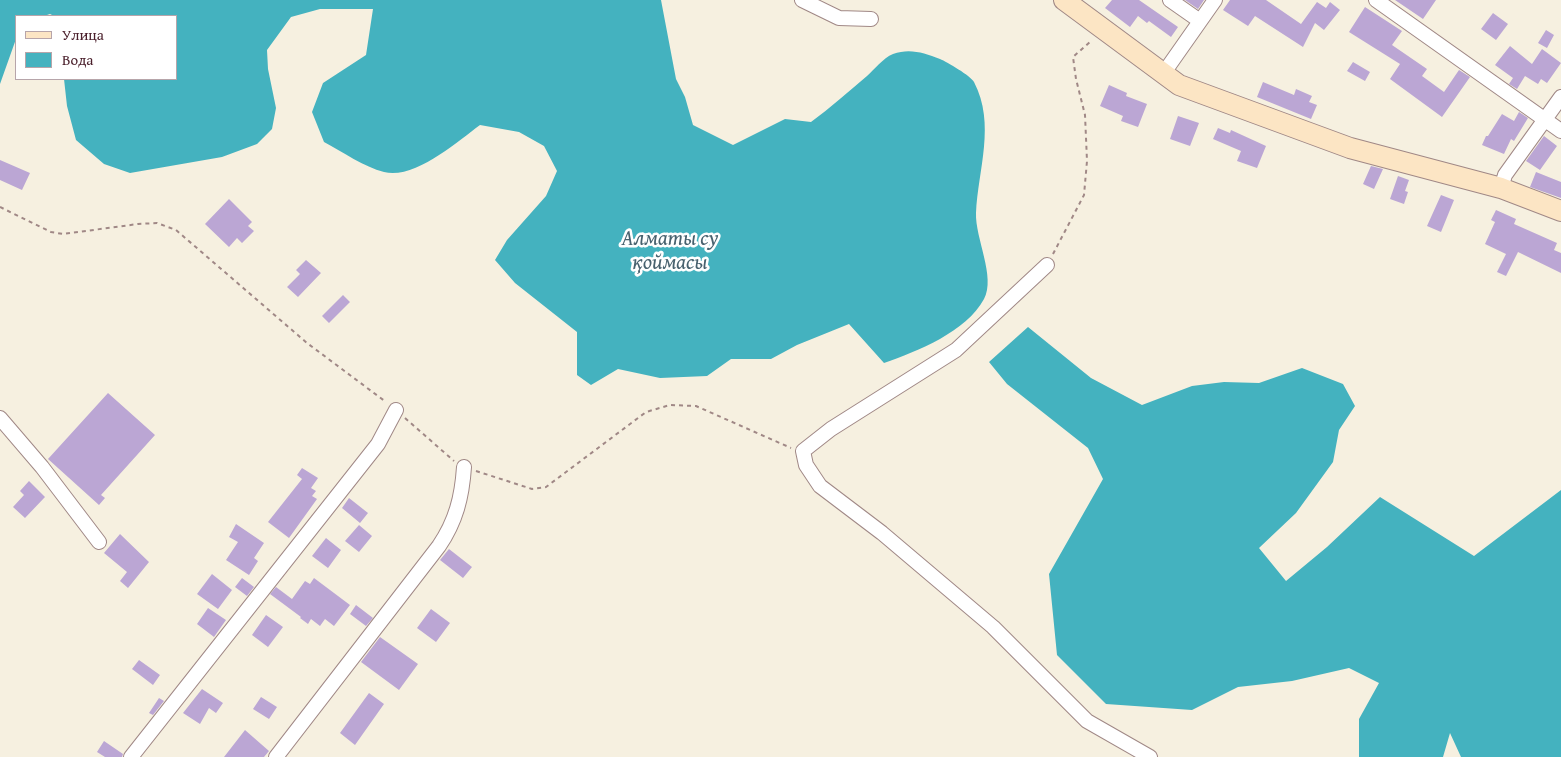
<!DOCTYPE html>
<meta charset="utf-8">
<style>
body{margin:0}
#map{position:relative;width:1561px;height:757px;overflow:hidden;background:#f6f0e0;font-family:"Gentium Book Plus",serif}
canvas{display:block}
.legend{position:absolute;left:15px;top:15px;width:162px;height:65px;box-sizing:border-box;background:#fff;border:1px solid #b7a5aa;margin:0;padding:6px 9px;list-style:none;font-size:15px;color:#4a1f2b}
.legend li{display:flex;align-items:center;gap:10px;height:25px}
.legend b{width:25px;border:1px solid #b7a5aa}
</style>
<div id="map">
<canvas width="1561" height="757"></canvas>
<ul class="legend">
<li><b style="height:6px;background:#fce5c4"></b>Улица</li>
<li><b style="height:14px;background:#44b2bf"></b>Вода</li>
</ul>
</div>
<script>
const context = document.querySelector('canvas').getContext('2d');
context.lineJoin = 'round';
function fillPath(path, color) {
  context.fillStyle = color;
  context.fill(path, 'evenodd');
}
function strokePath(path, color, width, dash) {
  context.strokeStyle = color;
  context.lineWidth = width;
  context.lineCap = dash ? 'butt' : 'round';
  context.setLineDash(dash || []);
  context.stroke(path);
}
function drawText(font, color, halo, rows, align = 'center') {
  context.font = font + ' "Gentium Book Plus",serif';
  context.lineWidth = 5;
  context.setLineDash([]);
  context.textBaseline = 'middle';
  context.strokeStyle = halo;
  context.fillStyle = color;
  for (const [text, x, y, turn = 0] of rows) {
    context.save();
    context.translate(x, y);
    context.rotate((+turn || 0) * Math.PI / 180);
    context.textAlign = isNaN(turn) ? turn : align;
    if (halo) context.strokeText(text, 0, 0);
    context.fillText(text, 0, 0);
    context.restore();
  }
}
fillPath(new Path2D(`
 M 0,0 L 661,0 L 676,79 L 685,97 L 693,125 L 733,145 L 785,119 L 811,122 C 830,108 848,92 867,76 C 874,70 883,58 893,54 C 910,48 924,53 940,59 C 947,62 971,76 974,82 C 996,124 978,170 976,213 C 975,238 996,277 984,299 C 966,332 918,351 884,363 L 849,324 L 797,345 L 771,359 L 731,359 L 707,376 L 660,378 L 618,369 L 591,385 L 577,375 L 577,332 L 515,283 L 495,260 L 507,240 L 546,196 L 557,171 L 544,146 L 519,132 L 480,125 C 457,142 414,180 384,172 C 364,167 343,152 324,142 L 312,112 L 323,83 L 366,55 L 373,9 L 320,9 L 291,17 L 267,50 L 268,69 L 276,108 L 272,129 L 257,144 L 222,157 L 130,173 L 104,164 L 76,140 L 67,106 L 64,79 L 176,79 L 176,16 L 54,16 L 50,14 L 44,16 L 16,16 L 16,39 L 0,84 Z
 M 1028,327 L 1091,378 L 1142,405 L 1192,386 L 1224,382 L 1259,383 L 1302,368 L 1343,384 L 1355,406 L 1339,430 L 1333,462 L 1296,513 L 1259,548 L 1286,581 L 1327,547 L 1380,497 L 1474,556 L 1561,490 L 1561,757 L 1461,757 L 1450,733 L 1443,757 L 1359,757 L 1359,719 L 1379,683 L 1349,668 L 1292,681 L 1238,687 L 1192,710 L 1106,704 L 1057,655 L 1049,574 L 1103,479 L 1088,448 L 1007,384 L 989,362 Z`), '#44b2bf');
fillPath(new Path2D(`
 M 1112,0 L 1139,0 L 1178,27 L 1171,37 L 1149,21 L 1147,23 L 1138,16 L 1130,27 L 1105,8 Z
 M 1185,0 L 1204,0 L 1198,9 Z
 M 1230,0 L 1266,0 L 1301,24 L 1317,2 L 1326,8 L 1330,2 L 1340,10 L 1324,30 L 1315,23 L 1303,47 L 1255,16 L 1248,26 L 1223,10 Z
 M 1395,0 L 1436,0 L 1423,19 Z
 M 1365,7 L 1402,31 L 1392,45 L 1427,69 L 1422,76 L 1444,92 L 1459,70 L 1470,77 L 1442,117 L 1390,79 L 1400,64 L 1349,32 Z
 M 1493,13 L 1508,24 L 1496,40 L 1481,29 Z
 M 1546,30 L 1554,35 L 1547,48 L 1538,43 Z
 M 1510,46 L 1532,64 L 1542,49 L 1561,63 L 1547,83 L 1541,79 L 1538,84 L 1525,76 L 1517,89 L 1509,84 L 1513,78 L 1495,65 Z
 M 1353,62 L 1370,72 L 1365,81 L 1347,71 Z
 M 1263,82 L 1294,95 L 1296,89 L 1312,96 L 1309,102 L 1317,105 L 1311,119 L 1257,97 Z
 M 1109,85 L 1127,93 L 1126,96 L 1147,104 L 1138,127 L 1121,121 L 1123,116 L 1100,106 Z
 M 1519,112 L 1528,118 L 1514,141 L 1511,139 L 1504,154 L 1482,145 L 1486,136 L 1488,136 L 1502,114 L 1514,121 Z
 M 1178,116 L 1199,123 L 1190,146 L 1170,139 Z
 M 1218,128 L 1230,133 L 1231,130 L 1266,146 L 1257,168 L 1237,161 L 1241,151 L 1213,139 Z
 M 1544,136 L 1557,146 L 1540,170 L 1526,161 Z
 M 0,160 L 30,173 L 22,190 L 0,180 Z
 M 1371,166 L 1383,169 L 1374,189 L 1363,184 Z
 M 1536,172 L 1561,182 L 1561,198 L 1530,187 Z
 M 1398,176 L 1409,180 L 1405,191 L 1408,192 L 1404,204 L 1390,199 Z
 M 1441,195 L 1454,200 L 1441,232 L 1427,226 Z
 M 229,199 L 252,222 L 248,226 L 254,231 L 242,243 L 237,238 L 229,247 L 205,224 Z
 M 1496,210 L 1516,219 L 1514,224 L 1557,243 L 1554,250 L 1561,253 L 1561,273 L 1518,252 L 1506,276 L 1497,272 L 1506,254 L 1485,244 L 1495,222 L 1491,220 Z
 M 306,260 L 321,273 L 298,297 L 287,287 L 300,274 L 296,270 Z
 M 343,295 L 350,302 L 329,323 L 322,316 Z
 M 108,393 L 155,435 L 101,495 L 105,498 L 99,505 L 48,459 Z
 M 302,468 L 318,478 L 311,488 L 316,491 L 312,496 L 317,499 L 289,538 L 268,522 L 302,479 L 297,475 Z
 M 29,481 L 45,497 L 25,518 L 13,507 L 24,495 L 20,491 Z
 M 349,498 L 368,513 L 360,523 L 342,508 Z
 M 236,524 L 264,543 L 254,558 L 258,561 L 249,575 L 226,560 L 238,542 L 229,537 Z
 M 359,525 L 372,536 L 359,552 L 345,541 Z
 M 120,534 L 149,562 L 128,588 L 120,581 L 127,572 L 104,553 Z
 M 326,538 L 341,550 L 328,568 L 312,556 Z
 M 449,549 L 472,567 L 463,578 L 440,560 Z
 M 212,574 L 232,590 L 218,609 L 197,594 Z
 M 242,578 L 254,587 L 247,596 L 235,587 Z
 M 314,578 L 350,605 L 334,626 L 325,619 L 320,626 L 311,619 L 308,624 L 300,618 L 301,617 L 270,594 L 276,587 L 292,599 L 305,581 L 310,584 Z
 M 356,605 L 373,618 L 366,626 L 350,614 Z
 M 208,608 L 226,620 L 214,637 L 197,624 Z
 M 431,609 L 450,623 L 436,642 L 417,628 Z
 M 266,615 L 283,627 L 268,647 L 252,635 Z
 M 380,637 L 418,664 L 399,690 L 361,662 Z
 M 139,660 L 160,675 L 153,685 L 132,669 Z
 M 202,689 L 223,703 L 216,713 L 209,708 L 200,724 L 183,713 Z
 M 369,693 L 384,704 L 355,745 L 340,733 Z
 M 261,697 L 277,707 L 269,719 L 253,709 Z
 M 159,698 L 164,701 L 153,715 L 149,713 Z
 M 245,730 L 269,751 L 264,757 L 224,757 Z
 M 104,741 L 123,754 L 122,757 L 105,757 L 97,752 Z`), '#bba6d4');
const street = new Path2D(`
 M 802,0 L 839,18 L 871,19
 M 1170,0 L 1200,21
 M 1376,0 L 1561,131
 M 1163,74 L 1215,0
 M 1501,188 L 1505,175 L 1561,97
 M 1047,265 L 956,350 L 831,429 L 803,451 L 806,465 L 820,486 L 882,533 L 993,627 L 1087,721 L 1150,757
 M 0,418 L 42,467 L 99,542
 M 131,757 L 378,444 L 396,410
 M 276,757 L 439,546 C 456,521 462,497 464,467`);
const secondary = new Path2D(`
 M 1064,0 L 1179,85 L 1350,148 L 1501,188 L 1561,211`);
strokePath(street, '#a08886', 16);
strokePath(secondary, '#a08886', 22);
strokePath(new Path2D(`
 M 0,207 L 51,232 L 63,234 L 138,224 L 157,223 L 176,230 L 307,343 L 386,402
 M 1053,254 L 1084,195 L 1087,161 L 1085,115 L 1076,79 L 1073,57 L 1091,41
 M 405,418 L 454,461
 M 476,471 L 532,489 L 546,487 L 646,412 L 670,405 L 696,406 L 791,448`), '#a08886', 2, [4, 4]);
strokePath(street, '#fff', 14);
strokePath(secondary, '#fce5c4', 20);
drawText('italic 21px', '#47616e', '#fff', [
 ["Алматы су",670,240],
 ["қоймасы",670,264]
]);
</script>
